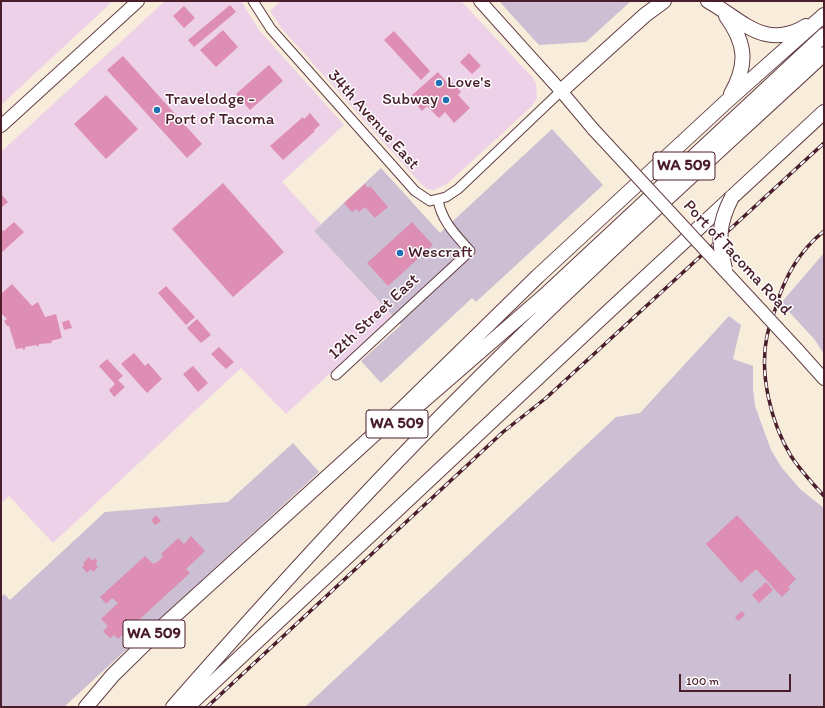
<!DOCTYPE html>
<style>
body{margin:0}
#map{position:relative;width:825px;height:708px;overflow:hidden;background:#f8ecda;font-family:Itim,sans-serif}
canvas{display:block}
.frame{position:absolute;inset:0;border:2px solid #4a1f2b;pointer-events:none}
.scale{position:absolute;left:679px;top:674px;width:112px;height:18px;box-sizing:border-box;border:2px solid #4a1f2b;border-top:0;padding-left:5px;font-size:12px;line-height:14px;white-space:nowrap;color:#4a1f2b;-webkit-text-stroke:3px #fff;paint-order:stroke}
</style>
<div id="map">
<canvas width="825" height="708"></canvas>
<div class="frame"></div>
<div class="scale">100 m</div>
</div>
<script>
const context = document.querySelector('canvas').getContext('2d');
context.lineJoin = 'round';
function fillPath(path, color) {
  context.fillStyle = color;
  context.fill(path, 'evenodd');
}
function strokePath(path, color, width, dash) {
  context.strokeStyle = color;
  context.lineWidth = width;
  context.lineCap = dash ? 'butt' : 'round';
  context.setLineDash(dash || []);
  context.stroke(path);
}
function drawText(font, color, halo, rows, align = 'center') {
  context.font = font + ' Itim,sans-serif';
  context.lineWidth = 3;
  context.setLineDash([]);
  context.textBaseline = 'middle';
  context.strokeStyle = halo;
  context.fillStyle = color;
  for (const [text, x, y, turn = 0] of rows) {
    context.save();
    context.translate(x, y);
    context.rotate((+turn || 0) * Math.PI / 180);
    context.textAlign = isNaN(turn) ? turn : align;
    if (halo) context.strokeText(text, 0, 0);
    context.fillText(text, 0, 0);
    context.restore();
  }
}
fillPath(new Path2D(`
 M 1,1 L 113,1 L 1,105 Z
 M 165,1 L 241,1 L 259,30 L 344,125 L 282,182 L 321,224 L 314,231 L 392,316 L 286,414 L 241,368 L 53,543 L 9,496 L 1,503 L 1,152 Z
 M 281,1 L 461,1 L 533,78 L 536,84 L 537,98 L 532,106 L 447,184 L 434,190 L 427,189 L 421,184 L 283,30 L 270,11 Z`), '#edd1e9');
fillPath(new Path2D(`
 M 499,1 L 631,1 L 586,42 L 539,45 Z
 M 552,129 L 603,185 L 476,302 L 472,298 L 381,383 L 361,361 L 401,325 L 314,231 L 381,168 L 440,233 Z
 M 824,253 L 824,354 L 815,340 L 781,303 Z
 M 729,316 L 741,325 L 733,359 L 753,366 L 753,389 L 755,406 L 771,450 L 782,468 L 800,489 L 824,508 L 824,707 L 305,707 L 616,417 L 640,413 Z
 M 293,443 L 319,472 L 64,707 L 1,707 L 1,597 L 4,594 L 10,600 L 105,512 L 228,502 Z`), '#ccbfd4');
fillPath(new Path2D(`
 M 230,5 L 236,12 L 194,47 L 188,40 Z
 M 184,6 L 195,18 L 184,28 L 173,16 Z
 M 223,30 L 238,47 L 216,67 L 200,50 Z
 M 394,31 L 430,71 L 421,80 L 384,40 Z
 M 469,53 L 481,66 L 472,74 L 460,62 Z
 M 123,56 L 202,144 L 187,158 L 107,70 Z
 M 269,65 L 283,81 L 250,110 L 236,94 Z
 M 438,72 L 449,85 L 452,82 L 461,92 L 458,95 L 470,108 L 454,123 L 445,112 L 439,118 L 427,106 L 422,111 L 410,97 Z
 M 106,95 L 138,129 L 106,159 L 74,124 Z
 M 310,113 L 320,125 L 314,130 L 315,131 L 283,160 L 270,146 L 303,117 L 304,119 Z
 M 223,183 L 284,252 L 233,297 L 172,229 Z
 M 365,184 L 368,188 L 370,186 L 388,207 L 375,218 L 365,207 L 359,212 L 356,209 L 352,212 L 344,203 Z
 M 1,194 L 8,202 L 1,208 Z
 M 14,222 L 24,232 L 1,253 L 1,230 L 4,231 Z
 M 412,222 L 433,245 L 388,286 L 367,263 Z
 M 12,284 L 32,306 L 38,302 L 45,317 L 56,314 L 62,338 L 51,341 L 52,343 L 39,344 L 39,346 L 37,346 L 36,345 L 25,347 L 25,349 L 23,350 L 23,348 L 16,349 L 9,326 L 7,326 L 4,321 L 7,319 L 1,313 L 1,294 Z
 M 166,286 L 195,317 L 186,325 L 158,293 Z
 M 197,319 L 211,335 L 201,343 L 187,328 Z
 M 69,320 L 72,328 L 64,330 L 62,322 Z
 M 219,347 L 234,362 L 226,369 L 211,354 Z
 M 134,353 L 145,366 L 148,363 L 162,379 L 147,393 L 121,364 Z
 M 107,359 L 123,376 L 118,380 L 125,387 L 114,397 L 109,390 L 115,384 L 99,366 Z
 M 193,366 L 208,383 L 198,392 L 183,374 Z
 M 156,515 L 161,521 L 155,525 L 151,520 Z
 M 737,515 L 796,579 L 788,587 L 790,589 L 782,597 L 756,569 L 741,583 L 706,544 Z
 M 191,536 L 205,551 L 186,569 L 190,573 L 118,639 L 114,635 L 110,638 L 103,631 L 108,626 L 101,619 L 118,603 L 112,598 L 106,604 L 100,597 L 145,556 L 153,564 L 159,561 L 163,556 L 161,554 L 178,538 L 184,544 Z
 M 89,557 L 92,561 L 95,558 L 97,561 L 96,565 L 98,567 L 93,572 L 91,569 L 87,573 L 82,567 L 85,564 L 83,563 Z
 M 766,582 L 773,590 L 759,603 L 752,595 Z
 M 742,611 L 745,615 L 738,621 L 735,617 Z`), '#de8db3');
const minor = new Path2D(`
 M 253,1 L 271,29 L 415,191 L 430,201 L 446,197 L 458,189 L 561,91
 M 336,375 L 470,251 C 456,235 442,222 438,200`);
const major = new Path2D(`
 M 480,1 L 561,91 L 593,129
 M 1,126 L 138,1
 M 797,349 L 824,379`);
const highway = new Path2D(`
 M 708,1 C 742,20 765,51 806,26
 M 726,16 C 746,43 748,64 731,94
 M 561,91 L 645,15 L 664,1
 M 415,408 L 544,296 L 824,35
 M 86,707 L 113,675 L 161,628 L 401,410 L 538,276 L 726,102 L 824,15
 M 173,707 C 267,600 362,495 463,394 C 579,277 703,166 824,54
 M 187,707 L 609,311 L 824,112`);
strokePath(minor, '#643e45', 11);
strokePath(major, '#643e45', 14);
strokePath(highway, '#643e45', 16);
strokePath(minor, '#fff', 9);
strokePath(major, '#fff', 12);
strokePath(highway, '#fff', 14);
const rail = new Path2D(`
 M 824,231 C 799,251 783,280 775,310 C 772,318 769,327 767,336 C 759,374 771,423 791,456 C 800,470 812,483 824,496
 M 207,707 L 503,432 L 546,398 L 824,143`);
strokePath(rail, '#4a1f2b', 3.5);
strokePath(rail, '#fff', 2, [6]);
const majorBridge = new Path2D(`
 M 593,129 L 797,349`);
const highwayBridge = new Path2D(`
 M 725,269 C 718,241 718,224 732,197`);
strokePath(majorBridge, '#643e45', 14, []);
strokePath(highwayBridge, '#643e45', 16, []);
strokePath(majorBridge, '#fff', 12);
strokePath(highwayBridge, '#fff', 14);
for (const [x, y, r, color] of [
 [439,83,4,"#1f6fb2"],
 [446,100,4,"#1f6fb2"],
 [157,110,4,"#1f6fb2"],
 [400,253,4,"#1f6fb2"]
]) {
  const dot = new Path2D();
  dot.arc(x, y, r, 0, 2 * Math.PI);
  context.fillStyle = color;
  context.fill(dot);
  strokePath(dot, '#fff', 1.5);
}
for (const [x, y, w] of [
 [684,166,62],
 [397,424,62],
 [154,634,62]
]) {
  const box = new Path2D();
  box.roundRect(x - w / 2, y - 14, w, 28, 3);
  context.fillStyle = '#fff';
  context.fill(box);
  strokePath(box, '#4a1f2b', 1);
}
drawText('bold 16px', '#4a1f2b', null, [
 ["WA 509",684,166],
 ["WA 509",397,424],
 ["WA 509",154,634]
]);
drawText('17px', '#4a1f2b', '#fff', [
 ["Love's",447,83],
 ["Travelodge -",165,100],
 ["Port of Tacoma",165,120],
 ["Subway",438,100,"right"],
 ["Wescraft",408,253]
], 'left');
drawText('17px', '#4a1f2b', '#fff', [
 ["34th Avenue East",373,120,48],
 ["Port of Tacoma Road",737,258,47],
 ["12th Street East",374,317,-43]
]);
</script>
